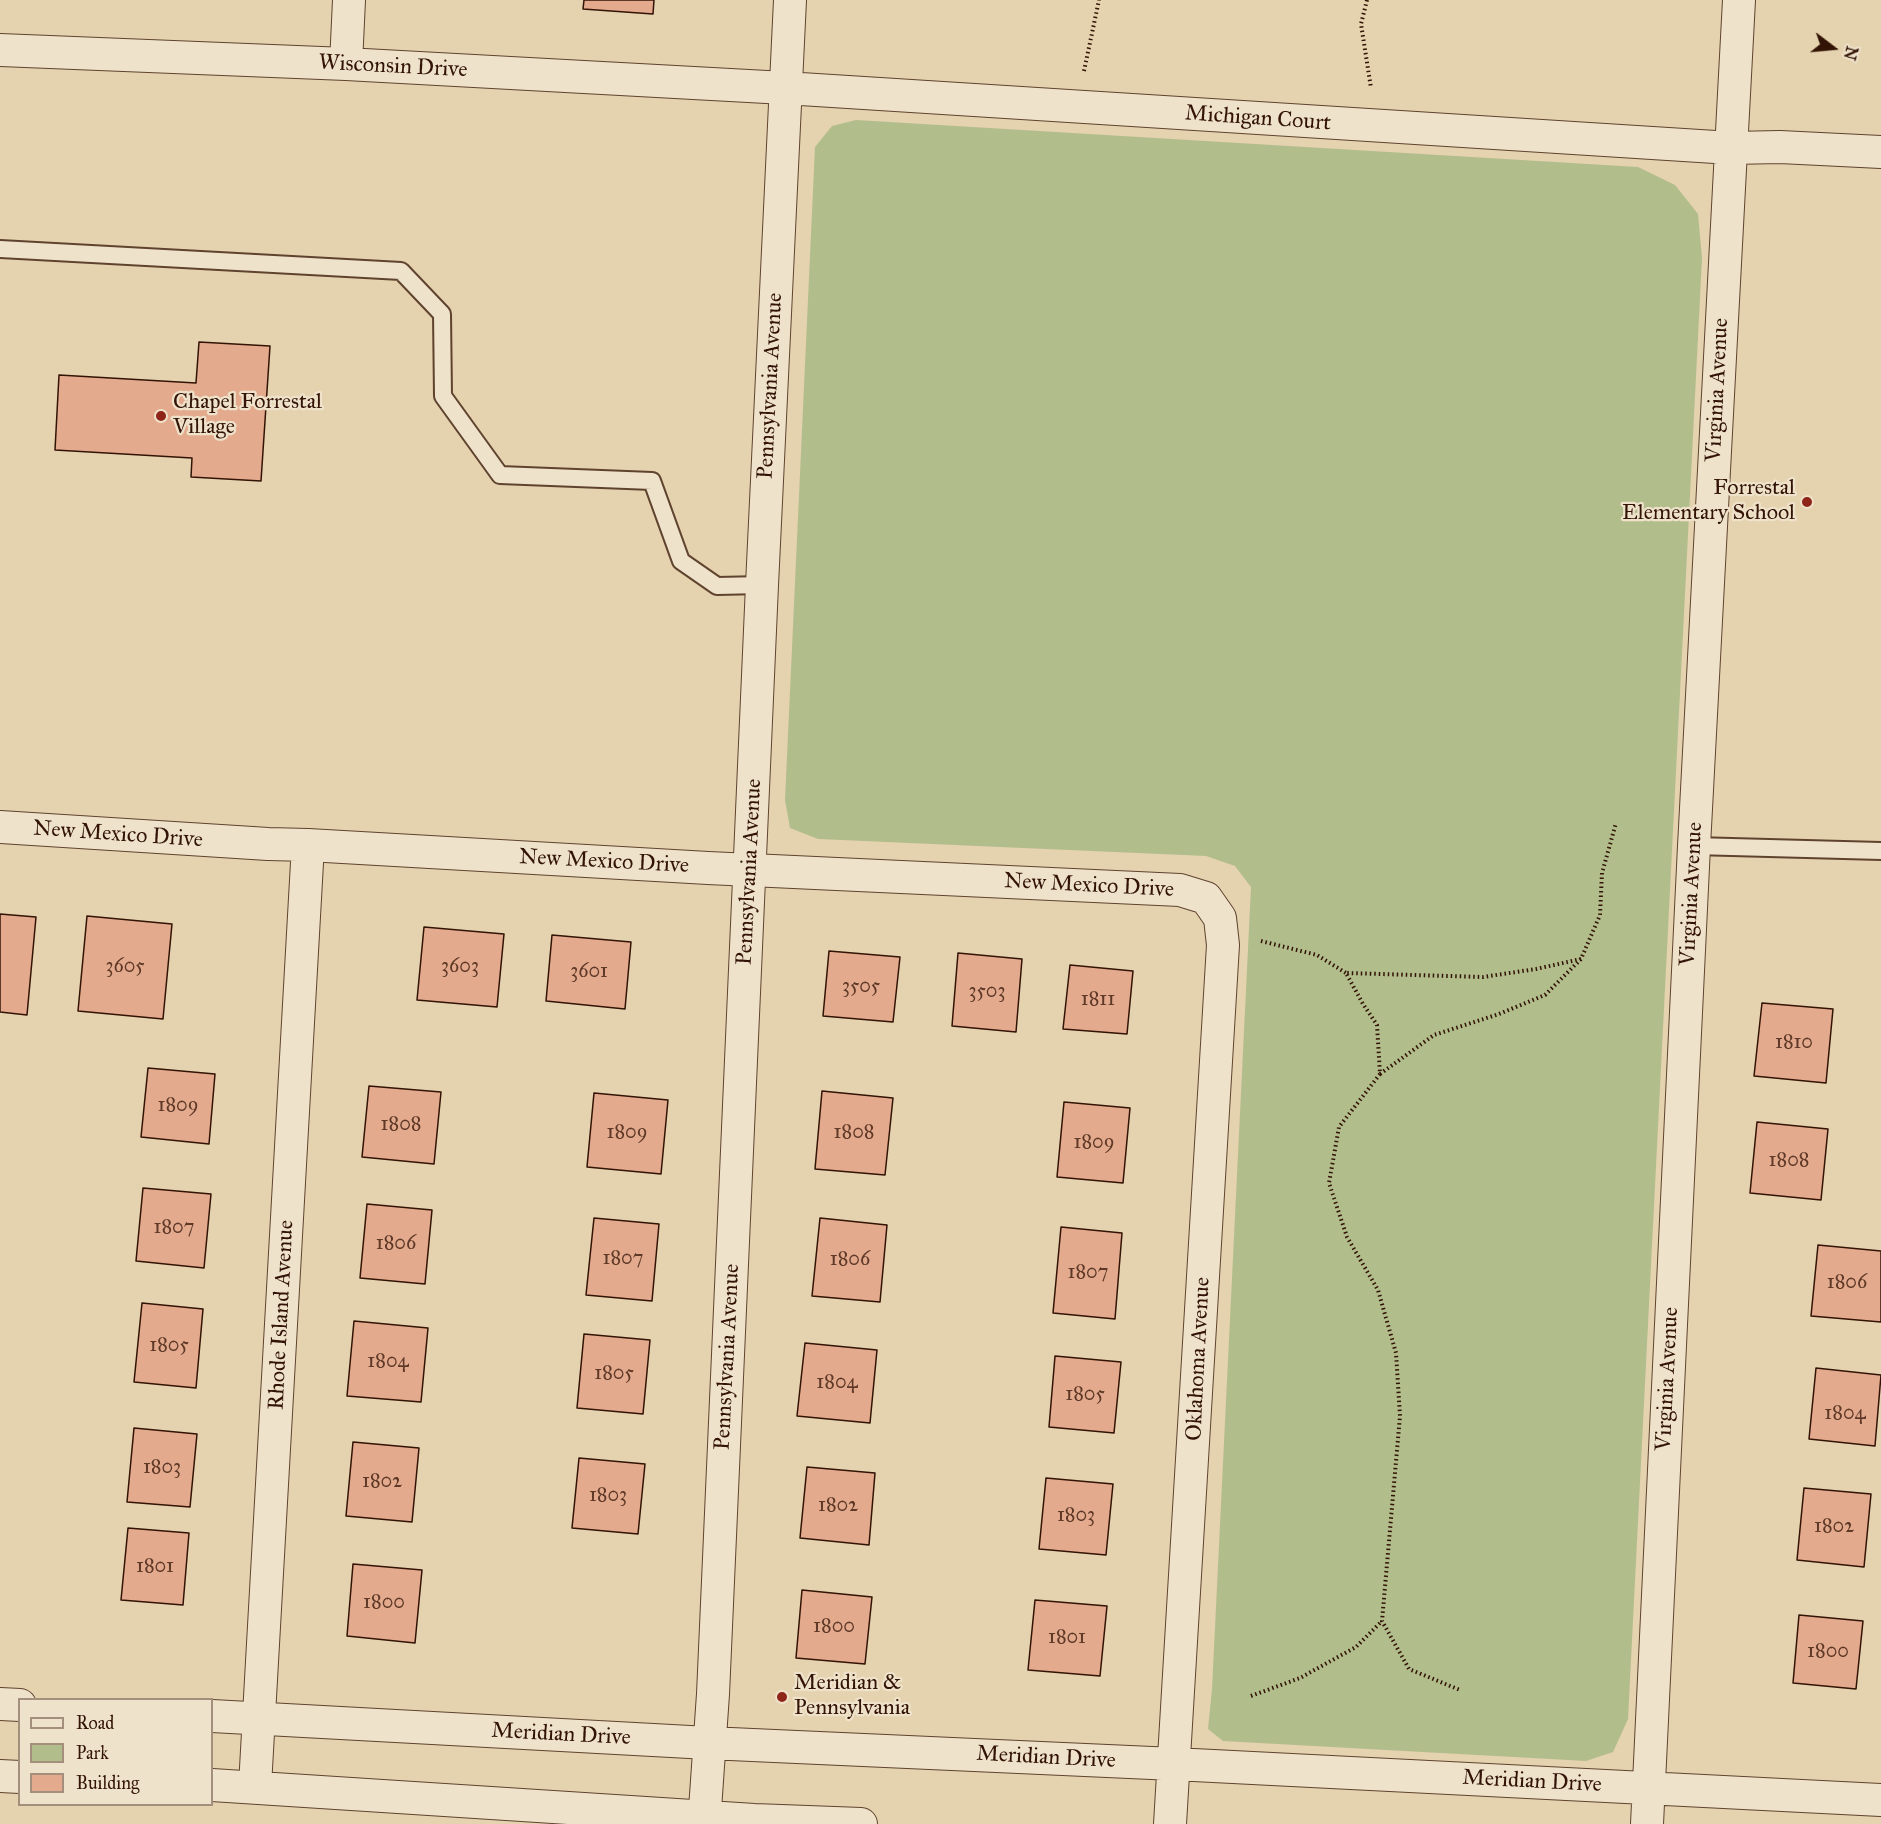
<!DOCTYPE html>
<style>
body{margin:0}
#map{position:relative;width:1881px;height:1824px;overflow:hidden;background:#e5d2ae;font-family:"IM FELL Great Primer",serif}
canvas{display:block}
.legend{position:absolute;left:18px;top:1698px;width:195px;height:108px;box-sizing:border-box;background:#eee2ca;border:2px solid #a38f7b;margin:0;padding:8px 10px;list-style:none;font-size:18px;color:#321305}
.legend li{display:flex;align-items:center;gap:12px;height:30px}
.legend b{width:30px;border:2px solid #a38f7b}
.north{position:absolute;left:1803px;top:18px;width:60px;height:60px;-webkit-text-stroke:4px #eee2ca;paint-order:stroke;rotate:106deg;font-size:16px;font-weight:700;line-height:24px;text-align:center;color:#321305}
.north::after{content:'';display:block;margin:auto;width:21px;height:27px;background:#321305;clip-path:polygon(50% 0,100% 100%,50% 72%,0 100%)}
</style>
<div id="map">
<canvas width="1881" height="1824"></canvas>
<ul class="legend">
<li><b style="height:8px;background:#eee2ca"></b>Road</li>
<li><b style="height:16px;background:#b2bd8c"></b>Park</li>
<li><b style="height:16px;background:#e4aa8d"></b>Building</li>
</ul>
<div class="north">N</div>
</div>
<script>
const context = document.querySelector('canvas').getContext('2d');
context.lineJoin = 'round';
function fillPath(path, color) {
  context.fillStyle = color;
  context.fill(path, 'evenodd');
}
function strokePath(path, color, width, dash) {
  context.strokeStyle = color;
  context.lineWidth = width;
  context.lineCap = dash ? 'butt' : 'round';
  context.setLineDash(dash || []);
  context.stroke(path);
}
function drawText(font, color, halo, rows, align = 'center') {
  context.font = font + ' "IM FELL Great Primer",serif';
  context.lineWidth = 4.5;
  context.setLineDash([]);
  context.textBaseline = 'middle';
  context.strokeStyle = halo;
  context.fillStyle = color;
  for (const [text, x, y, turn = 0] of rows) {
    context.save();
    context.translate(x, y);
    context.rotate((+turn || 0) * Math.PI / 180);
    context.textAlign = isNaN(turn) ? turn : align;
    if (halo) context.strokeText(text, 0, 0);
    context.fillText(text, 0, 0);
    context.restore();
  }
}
fillPath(new Path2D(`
 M 856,120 L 1638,167 L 1675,185 L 1698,214 L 1702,258 L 1628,1719 L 1613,1752 L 1586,1761 L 1223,1741 L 1208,1729 L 1212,1689 L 1251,887 L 1235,866 L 1206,856 L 818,839 L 790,828 L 785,800 L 815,147 L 832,126 Z`), '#b2bd8c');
const building = new Path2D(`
 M 584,0 L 654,0 L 653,14 L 583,9 Z
 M 199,342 L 270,346 L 261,481 L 191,477 L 192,458 L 55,450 L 59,375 L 196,383 Z
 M 0,914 L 36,917 L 27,1015 L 0,1012 Z
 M 87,916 L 172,924 L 163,1019 L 78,1011 Z
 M 424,927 L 504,934 L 497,1007 L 417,1000 Z
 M 552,935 L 631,942 L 625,1009 L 546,1001 Z
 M 829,951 L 900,957 L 893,1022 L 823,1016 Z
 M 958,953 L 1022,959 L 1016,1032 L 952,1026 Z
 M 1070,965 L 1133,971 L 1127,1034 L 1063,1029 Z
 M 1762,1003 L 1833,1009 L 1826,1083 L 1754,1076 Z
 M 148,1068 L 215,1074 L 209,1144 L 141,1137 Z
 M 369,1086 L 441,1092 L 434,1164 L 362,1157 Z
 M 822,1091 L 893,1098 L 885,1175 L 815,1169 Z
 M 594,1093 L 668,1100 L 661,1174 L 587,1167 Z
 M 1064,1102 L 1130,1108 L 1123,1183 L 1057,1177 Z
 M 1757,1122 L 1828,1129 L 1821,1200 L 1750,1193 Z
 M 143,1188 L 211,1194 L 204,1268 L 136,1261 Z
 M 367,1204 L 432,1210 L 425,1284 L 360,1278 Z
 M 594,1218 L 659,1224 L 652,1301 L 586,1295 Z
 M 820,1218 L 887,1225 L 880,1302 L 812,1296 Z
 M 1061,1227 L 1122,1233 L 1115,1319 L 1053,1313 Z
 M 1818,1245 L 1881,1251 L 1881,1322 L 1811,1316 Z
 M 142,1303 L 203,1309 L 196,1388 L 134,1382 Z
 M 354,1321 L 428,1328 L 421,1402 L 347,1396 Z
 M 584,1334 L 650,1340 L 643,1414 L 577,1408 Z
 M 805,1343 L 877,1350 L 870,1423 L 797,1416 Z
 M 1055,1356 L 1121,1362 L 1114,1433 L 1049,1427 Z
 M 1816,1368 L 1881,1375 L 1875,1446 L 1809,1439 Z
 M 134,1428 L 197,1434 L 190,1507 L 127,1502 Z
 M 353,1442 L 419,1448 L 412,1522 L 346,1516 Z
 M 579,1458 L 645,1464 L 638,1534 L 572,1528 Z
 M 807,1467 L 875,1473 L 869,1545 L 800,1538 Z
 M 1046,1478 L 1113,1484 L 1106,1555 L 1039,1549 Z
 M 1804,1488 L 1871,1494 L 1864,1567 L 1797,1560 Z
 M 128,1528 L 189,1533 L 183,1605 L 121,1600 Z
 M 353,1564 L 422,1570 L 415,1643 L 347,1636 Z
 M 802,1590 L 872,1597 L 865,1664 L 796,1658 Z
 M 1035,1600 L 1107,1606 L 1100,1676 L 1028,1670 Z
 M 1799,1615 L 1863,1621 L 1856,1689 L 1793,1683 Z`);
fillPath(building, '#e4aa8d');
strokePath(building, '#321305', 1.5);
const service = new Path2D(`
 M 0,249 L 401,271 L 442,314 L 443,396 L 500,475 L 652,481 L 681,561 L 717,586 L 762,585
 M 1694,846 L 1881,851`);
const minor = new Path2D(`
 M 0,50 L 346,64 L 785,88 L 1731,148 L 1780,147 L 1881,152
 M 346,64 L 349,0
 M 0,827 L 268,844 L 308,845 L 708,868 L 1180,890 L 1206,898 L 1220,918 L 1223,945 L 1170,1824
 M 0,1704 L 20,1705
 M 212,1716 L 708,1743 L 1174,1764 L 1881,1800
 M 0,1776 L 20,1777
 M 212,1785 L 754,1820 L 861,1824
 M 255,1786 L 308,845
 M 704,1824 L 713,1694 L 762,585 L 790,0
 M 1647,1824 L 1694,846 L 1739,0`);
strokePath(service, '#5f432f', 20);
strokePath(minor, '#5f432f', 34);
strokePath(new Path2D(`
 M 1367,0 L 1361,24 L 1371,88
 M 1084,71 L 1099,0
 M 1261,941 L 1317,955 L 1346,973
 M 1581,959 L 1536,969 L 1483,977 L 1346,973 L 1363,1004 L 1377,1025 L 1380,1074 L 1434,1035 L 1499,1014 L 1545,995 L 1581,959 L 1600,915 L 1602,873 L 1616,823
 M 1380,1074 L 1339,1127 L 1329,1183 L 1347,1237 L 1378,1290 L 1396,1353 L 1400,1416 L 1382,1621 L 1409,1669 L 1460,1690
 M 1251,1696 L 1300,1678 L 1356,1647 L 1382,1621`), '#321305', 4, [1.5, 3]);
strokePath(service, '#eee2ca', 16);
strokePath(minor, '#eee2ca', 32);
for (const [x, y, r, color] of [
 [161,416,6,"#8f2418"],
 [1807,502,6,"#8f2418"],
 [782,1697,6,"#8f2418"]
]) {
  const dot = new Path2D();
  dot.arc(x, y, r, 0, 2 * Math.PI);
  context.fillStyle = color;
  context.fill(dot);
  strokePath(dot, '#eee2ca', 2);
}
drawText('20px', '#5e3927', null, [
 ["3605",125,967],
 ["3603",460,967],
 ["3601",589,972],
 ["3505",861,987],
 ["3503",987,992],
 ["1811",1098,1000],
 ["1810",1794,1043],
 ["1809",178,1106],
 ["1808",401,1125],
 ["1809",627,1133],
 ["1808",854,1133],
 ["1809",1094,1143],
 ["1808",1789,1161],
 ["1807",174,1228],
 ["1806",396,1244],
 ["1807",623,1259],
 ["1806",850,1260],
 ["1807",1088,1273],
 ["1806",1847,1283],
 ["1805",169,1346],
 ["1804",388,1362],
 ["1805",614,1374],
 ["1804",837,1383],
 ["1805",1085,1395],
 ["1804",1845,1414],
 ["1803",162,1468],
 ["1802",382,1482],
 ["1803",608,1496],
 ["1802",838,1506],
 ["1803",1076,1516],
 ["1802",1834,1527],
 ["1801",155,1567],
 ["1800",384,1603],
 ["1800",834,1627],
 ["1801",1067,1638],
 ["1800",1828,1652]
]);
drawText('22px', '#321305', '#eee2ca', [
 ["Wisconsin Drive",393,67,3],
 ["Michigan Court",1258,119,4],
 ["Pennsylvania Avenue",771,386,-87],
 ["Virginia Avenue",1718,390,-87],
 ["New Mexico Drive",118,835,4],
 ["New Mexico Drive",604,862,3],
 ["Pennsylvania Avenue",750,872,-87],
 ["New Mexico Drive",1089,886,3],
 ["Virginia Avenue",1692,894,-87],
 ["Rhode Island Avenue",282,1315,-87],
 ["Pennsylvania Avenue",728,1357,-87],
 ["Oklahoma Avenue",1199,1359,-87],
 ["Virginia Avenue",1668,1379,-87],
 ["Meridian Drive",561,1735,3],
 ["Meridian Drive",1046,1758,3],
 ["Meridian Drive",1532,1782,3]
]);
drawText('22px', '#321305', '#eee2ca', [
 ["Chapel Forrestal",173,403],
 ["Village",173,428],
 ["Forrestal",1795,489,"right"],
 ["Elementary School",1795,514,"right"],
 ["Meridian &",794,1684],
 ["Pennsylvania",794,1709]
], 'left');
</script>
